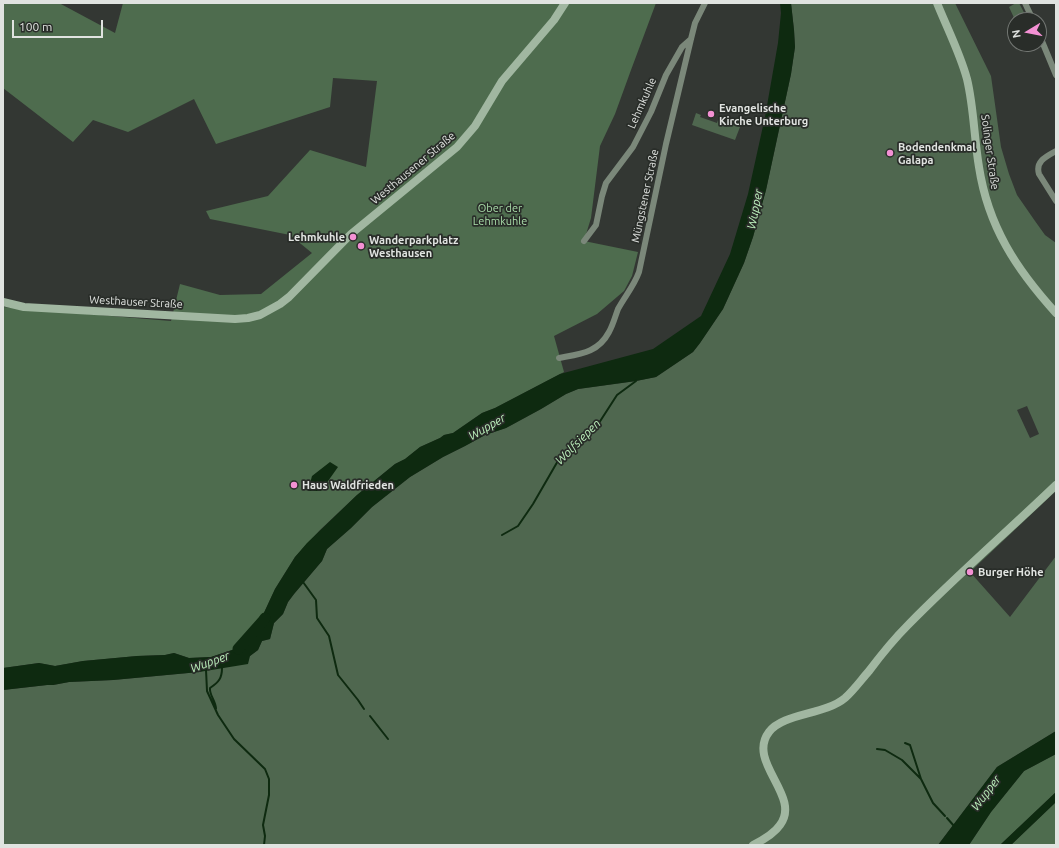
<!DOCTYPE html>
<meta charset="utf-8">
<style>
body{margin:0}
#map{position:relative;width:1059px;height:848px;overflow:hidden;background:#333733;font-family:Ubuntu,sans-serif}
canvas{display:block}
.frame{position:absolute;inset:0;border:4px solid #e0e3e0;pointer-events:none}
.north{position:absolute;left:1007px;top:12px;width:40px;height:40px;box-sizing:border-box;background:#292d29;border:1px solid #727672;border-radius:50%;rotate:260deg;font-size:11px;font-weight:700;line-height:16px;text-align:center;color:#e0e3e0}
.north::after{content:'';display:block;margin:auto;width:14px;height:18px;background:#f491d4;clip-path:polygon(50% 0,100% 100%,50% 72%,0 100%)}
.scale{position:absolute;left:12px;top:20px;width:91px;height:18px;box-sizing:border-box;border:2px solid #e0e3e0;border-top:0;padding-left:5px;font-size:12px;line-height:14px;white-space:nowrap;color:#e0e3e0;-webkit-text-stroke:3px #292d29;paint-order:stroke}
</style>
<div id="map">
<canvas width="1059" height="848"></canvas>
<div class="frame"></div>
<div class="north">N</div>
<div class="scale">100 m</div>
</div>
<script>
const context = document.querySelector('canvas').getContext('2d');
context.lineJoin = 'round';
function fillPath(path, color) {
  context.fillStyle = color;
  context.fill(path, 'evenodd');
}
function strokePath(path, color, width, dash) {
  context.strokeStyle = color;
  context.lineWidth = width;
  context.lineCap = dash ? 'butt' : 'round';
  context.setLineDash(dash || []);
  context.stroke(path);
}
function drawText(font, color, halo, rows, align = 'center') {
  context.font = font + ' Ubuntu,sans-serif';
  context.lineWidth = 3.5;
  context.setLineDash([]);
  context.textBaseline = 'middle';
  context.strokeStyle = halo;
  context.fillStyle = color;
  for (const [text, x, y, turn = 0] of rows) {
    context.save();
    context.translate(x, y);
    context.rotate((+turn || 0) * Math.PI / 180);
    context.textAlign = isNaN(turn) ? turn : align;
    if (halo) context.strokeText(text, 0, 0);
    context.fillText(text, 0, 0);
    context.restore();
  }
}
fillPath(new Path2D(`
 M 791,3 L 955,3 L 991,76 L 1001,147 L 1009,174 L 1017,195 L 1035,221 L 1045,235 L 1056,243 L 1056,491 L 970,572 L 1010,617 L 1056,556 L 1056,731 L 997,767 L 938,845 L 3,845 L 3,690 L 47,685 L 53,685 L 69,682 L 113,680 L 199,672 L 250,656 L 258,650 L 262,641 L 270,639 L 274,623 L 283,614 L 288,602 L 294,594 L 322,561 L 327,549 L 351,528 L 372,507 L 410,477 L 443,457 L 465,446 L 485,435 L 506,428 L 541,409 L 566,394 L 578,389 L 636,381 L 656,377 L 693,352 L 700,343 L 723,309 L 744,263 L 753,237 L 766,190 L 791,74 L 795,47 L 794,30 ZM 1027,406 L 1039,434 L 1030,438 L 1017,410 Z
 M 1016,3 L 1019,3 L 1028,20 L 1015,20 L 1009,7 Z
 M 696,113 L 701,115 L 700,117 L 717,123 L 718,120 L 723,122 L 724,121 L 740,127 L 735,140 L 692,125 Z`), '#4f674f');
fillPath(new Path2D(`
 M 3,3 L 59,3 L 115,33 L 123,3 L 656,3 L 631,70 L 615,114 L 600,146 L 591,218 L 584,241 L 638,252 L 632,276 L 624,291 L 597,314 L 554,336 L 564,372 L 495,408 L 482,413 L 453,433 L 444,435 L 440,438 L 420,447 L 405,459 L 395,464 L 357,495 L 320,530 L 295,557 L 275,589 L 255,632 L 238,648 L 211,657 L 189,658 L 174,653 L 165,655 L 137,656 L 83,661 L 55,666 L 39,663 L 3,668 L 3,307 L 171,321 L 180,284 L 220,295 L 261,294 L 312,253 L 290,235 L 210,219 L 206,211 L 268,196 L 310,150 L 366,167 L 377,81 L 333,78 L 330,107 L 216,144 L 194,99 L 128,132 L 93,120 L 73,142 L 3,88 Z
 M 1056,754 L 1056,792 L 1000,845 L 969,845 L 991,812 L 1024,771 Z
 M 1056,802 L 1056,845 L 1011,845 Z`), '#4e6c4e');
fillPath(new Path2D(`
 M 780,3 L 791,3 L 794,30 L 795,47 L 791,74 L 766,190 L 753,237 L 744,263 L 723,309 L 700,343 L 693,352 L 656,377 L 636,381 L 578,389 L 566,394 L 541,409 L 506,428 L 485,435 L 465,446 L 443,457 L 410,477 L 372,507 L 351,528 L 327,549 L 322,561 L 294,594 L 288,602 L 283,614 L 274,623 L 270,639 L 262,641 L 258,650 L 250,656 L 248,664 L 199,672 L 113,680 L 69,682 L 53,685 L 47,685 L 3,690 L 3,668 L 39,663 L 55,666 L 83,661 L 137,656 L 165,655 L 174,653 L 189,658 L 211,657 L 238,648 L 255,632 L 275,589 L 295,557 L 307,543 L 357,495 L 395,464 L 405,459 L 420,447 L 440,438 L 444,435 L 453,433 L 482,413 L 495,408 L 560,374 L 653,349 L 701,316 L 730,254 L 748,194 L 765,117 L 778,43 L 781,13 Z
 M 330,462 L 338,467 L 321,491 L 308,491 L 312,476 Z
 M 1056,731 L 1056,754 L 1024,771 L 991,812 L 969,845 L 938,845 L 997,767 Z
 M 1056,792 L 1056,802 L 1011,845 L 1000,845 Z`), '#0e2a10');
strokePath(new Path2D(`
 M 502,535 L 518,526 L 533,504 L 559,459 L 579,440 L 597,426 L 617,395 L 636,381 L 636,380
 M 303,582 L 316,600 L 317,618 L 329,636 L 338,675 L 358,700 L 364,709
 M 206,670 L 207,691 L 218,715 L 234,739 L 265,769 L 269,779 L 269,795 L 263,825 L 265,836 L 264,845
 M 216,709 C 216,701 209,695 210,688 C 219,682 222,678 222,668
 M 370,716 L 388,739
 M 905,743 L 910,745 L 921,779
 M 877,749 L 885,750 L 902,760 L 921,779 L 933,803 L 945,816
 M 947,818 L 954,826`), '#0e2a10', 2);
strokePath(new Path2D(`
 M 238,649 L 262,622 L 265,618`), '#0e2a10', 11);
strokePath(new Path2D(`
 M 1025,3 L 1033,20
 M 1039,34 L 1056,75
 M 1056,151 C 1047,156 1035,161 1039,174 L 1056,201
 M 584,241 L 596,225 L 602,196 L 606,183 L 633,147 L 651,112 L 666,75 L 682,47 L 691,39
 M 559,358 C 580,354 598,353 609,332 C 613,325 615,317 618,309 C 625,296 634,286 639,272 L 666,144 L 691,39 L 695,23 L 705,3`), '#7b887a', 6);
strokePath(new Path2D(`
 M 937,3 C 947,28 960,53 967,79 C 974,108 974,138 979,167 C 988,226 1016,269 1056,313
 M 3,302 L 24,307 L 235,319 L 248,318 L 260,315 L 280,304 L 289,297 L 351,234 L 457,147 L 475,126 L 502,81 L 554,20 L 565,3
 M 753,845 C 763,840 774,834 780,825 C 802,796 746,762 769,732 C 783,713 825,715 845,698 C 854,690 861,680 869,671 C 881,655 894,639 908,625 C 956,576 1007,532 1056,485`), '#a1b7a1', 8);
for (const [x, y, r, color] of [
 [711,114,4,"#f491d4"],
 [890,153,4,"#f491d4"],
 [353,237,4,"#f491d4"],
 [361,246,4,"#f491d4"],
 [294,485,4,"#f491d4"],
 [970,572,4,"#f491d4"]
]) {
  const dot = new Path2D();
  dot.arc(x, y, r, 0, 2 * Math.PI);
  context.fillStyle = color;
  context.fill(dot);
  strokePath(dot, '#292d29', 1.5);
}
drawText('11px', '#e0e3e0', '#292d29', [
 ["Lehmkuhle",642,103,-66],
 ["Solinger Straße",990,152,82],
 ["Westhausener Straße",413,168,-40],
 ["Müngstener Straße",645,196,-78],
 ["Westhauser Straße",136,302,3]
]);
drawText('bold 11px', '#e0e3e0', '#292d29', [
 ["Evangelische",719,108],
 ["Kirche Unterburg",719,121],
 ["Bodendenkmal",898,147],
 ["Galapa",898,160],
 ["Lehmkuhle",345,237,"right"],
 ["Wanderparkplatz",369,240],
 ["Westhausen",369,253],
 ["Haus Waldfrieden",302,485],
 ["Burger Höhe",978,572]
], 'left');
drawText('11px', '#aadeaa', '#292d29', [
 ["Ober der",500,208],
 ["Lehmkuhle",500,221]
]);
drawText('italic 12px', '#bcf0bc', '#292d29', [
 ["Wupper",755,209,-79],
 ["Wupper",487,427,-30],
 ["Wolfsiepen",578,442,-45],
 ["Wupper",210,662,-20],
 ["Wupper",986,793,-53]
]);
</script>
